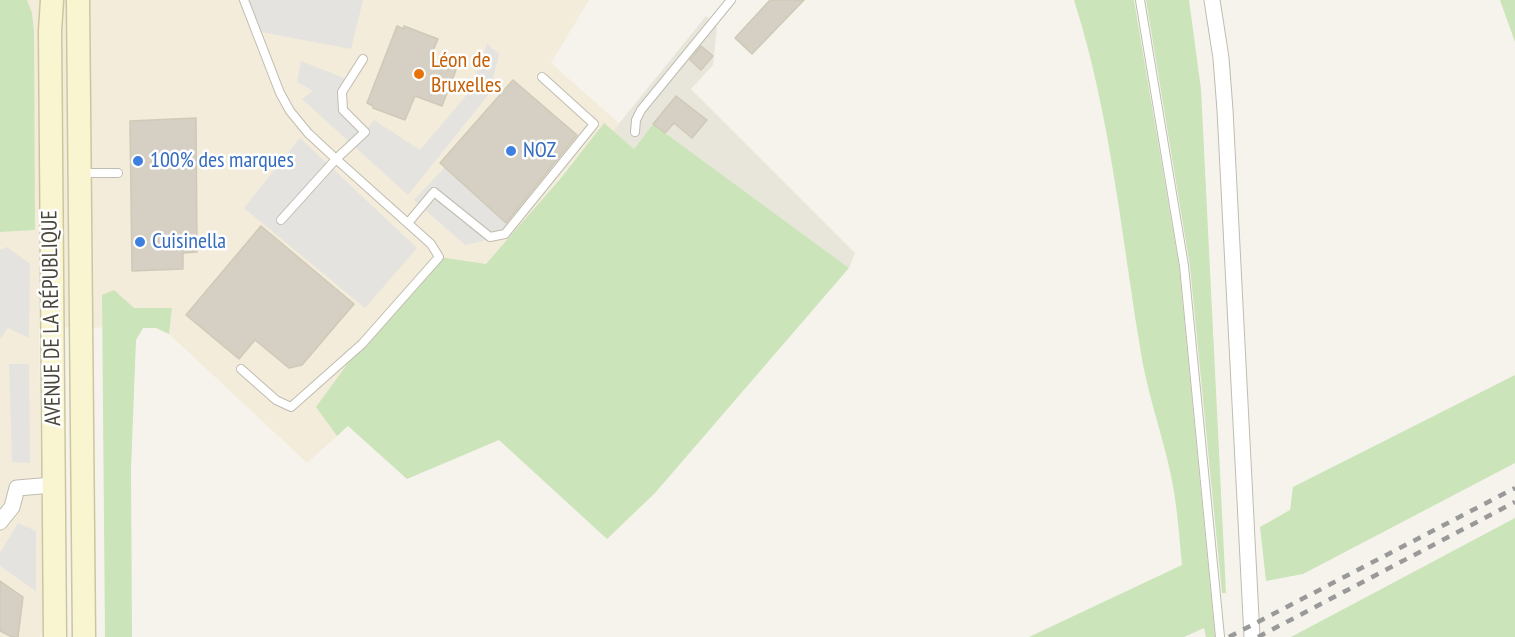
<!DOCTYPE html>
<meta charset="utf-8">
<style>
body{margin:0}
canvas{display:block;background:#f5f3ec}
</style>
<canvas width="1515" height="637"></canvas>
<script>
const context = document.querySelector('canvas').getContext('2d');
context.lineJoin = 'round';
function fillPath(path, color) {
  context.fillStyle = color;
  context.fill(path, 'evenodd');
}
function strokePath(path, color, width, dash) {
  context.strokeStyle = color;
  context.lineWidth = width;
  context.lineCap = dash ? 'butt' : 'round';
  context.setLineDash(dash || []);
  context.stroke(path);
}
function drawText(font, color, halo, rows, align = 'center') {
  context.font = font + ' "PT Sans Narrow",sans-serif';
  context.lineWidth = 5;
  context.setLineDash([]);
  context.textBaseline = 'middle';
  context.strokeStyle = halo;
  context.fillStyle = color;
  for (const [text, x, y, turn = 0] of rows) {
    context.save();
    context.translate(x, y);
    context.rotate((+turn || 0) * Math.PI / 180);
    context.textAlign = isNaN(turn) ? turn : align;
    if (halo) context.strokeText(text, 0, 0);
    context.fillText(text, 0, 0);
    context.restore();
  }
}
fillPath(new Path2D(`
 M 706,16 L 717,27 L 713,65 L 691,89 L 855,253 L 849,268 L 653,124 L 634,149 L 613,131 Z`), '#e8e5db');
fillPath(new Path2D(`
 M 0,0 L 589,0 L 551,63 L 620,124 L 613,131 L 604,124 L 488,265 L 317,406 L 337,436 L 307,463 L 169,334 L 156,328 L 39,327 L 43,630 L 40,637 L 0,637 Z`), '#f4ecda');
fillPath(new Path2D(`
 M 0,0 L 27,0 L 32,13 L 34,31 L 35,230 L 0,232 Z
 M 1074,0 L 1134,0 L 1179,266 L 1215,637 L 1206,637 L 1204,628 L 1184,637 L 1029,637 L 1182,565 C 1179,534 1177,502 1170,471 C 1161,430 1146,389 1140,347 C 1121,231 1110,113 1074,0 Z
 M 1146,0 L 1189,0 L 1201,89 L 1226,593 L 1222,593 L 1190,267 Z
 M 1500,0 L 1515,0 L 1515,42 Z
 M 604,123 L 634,149 L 653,124 L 849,268 L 655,493 L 607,539 L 499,440 L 407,479 L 348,426 L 337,436 L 316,407 L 362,344 L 439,257 L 486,264 L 560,179 Z
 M 114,290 L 134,308 L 172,308 L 169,334 L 156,328 L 143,328 L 136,340 L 131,469 L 132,637 L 105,637 L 102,295 Z
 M 1515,375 L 1515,463 L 1303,574 L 1266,581 L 1260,527 L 1290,510 L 1293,487 Z
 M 1515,518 L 1515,637 L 1291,637 Z`), '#cce4ba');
fillPath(new Path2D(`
 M 244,0 L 363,0 L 351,49 L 256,31 Z
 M 487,44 L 499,54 L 489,94 L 408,195 L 302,99 L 313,91 L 297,82 L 301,61 L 349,80 L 342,92 L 343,109 L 365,132 L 374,120 L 420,150 L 470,91 Z
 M 300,138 L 417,248 L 365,308 L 244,208 Z
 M 445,167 L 509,226 L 483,241 L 465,245 L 414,200 Z
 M 7,247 L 30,264 L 29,338 L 8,328 L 0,339 L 0,250 Z
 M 9,364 L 29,364 L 30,463 L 12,462 Z
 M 18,523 L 36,531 L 36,591 L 0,566 L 0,553 Z`), '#e4e3e0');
const building = new Path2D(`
 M 770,0 L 804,0 L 752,54 L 735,38 Z
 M 397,26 L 404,29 L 404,26 L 438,39 L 429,60 L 456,70 L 442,106 L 415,96 L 405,120 L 373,108 L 373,106 L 367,103 Z
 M 701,46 L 713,56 L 701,70 L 690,60 Z
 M 513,80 L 577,135 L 506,223 L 440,163 Z
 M 676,96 L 707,120 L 692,138 L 674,123 L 665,133 L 653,124 Z
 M 196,118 L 197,252 L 183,253 L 183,269 L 132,271 L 130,121 Z
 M 261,226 L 354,304 L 302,365 L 289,368 L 255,340 L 239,359 L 186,315 Z
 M 0,581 L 23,597 L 18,637 L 12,637 L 0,631 Z`);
fillPath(building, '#d5d0c3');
strokePath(building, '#cfc9b7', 1.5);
const lane = new Path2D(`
 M 1140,0 L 1184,266 L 1220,637
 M 635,132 L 636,120 L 641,110 L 731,0
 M 82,173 L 118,173
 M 281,220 L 336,159 L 365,132 L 343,110 L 342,92 L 363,59
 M 408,223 L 434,192 L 490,237 L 505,234 L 594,124 L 542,77
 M 241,369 L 276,400 L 291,407 L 362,344 L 439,257 L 431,244 L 336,159 L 308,133 L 290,111 L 280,93 L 244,0`);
const street = new Path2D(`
 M 1212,0 L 1221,58 L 1225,110 L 1252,637
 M 0,522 L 12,507 L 17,488 L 53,485`);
const secondary = new Path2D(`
 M 52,0 L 50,31 L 55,637
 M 78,0 L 84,637`);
strokePath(lane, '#bfbcb0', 10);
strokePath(street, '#bfbcb0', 17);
strokePath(secondary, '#ccc69f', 25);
strokePath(lane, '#fff', 8);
strokePath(street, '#fff', 15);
strokePath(secondary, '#faf5d1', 22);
strokePath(new Path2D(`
 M 1229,637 L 1515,488
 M 1258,637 L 1515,502`), '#999', 4.5, [8, 8]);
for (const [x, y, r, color] of [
 [419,74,6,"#e8710a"],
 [511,151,6,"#3f7fe0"],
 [138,161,6,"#3f7fe0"],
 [140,242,6,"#3f7fe0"]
]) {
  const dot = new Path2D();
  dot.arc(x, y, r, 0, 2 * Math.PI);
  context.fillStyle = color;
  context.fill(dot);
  strokePath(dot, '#fff', 2);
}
drawText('22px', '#c56008', '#fff', [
 ["Léon de",431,61],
 ["Bruxelles",431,86]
], 'left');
drawText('22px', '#366cbe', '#fff', [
 ["NOZ",523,151],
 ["100% des marques",150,161],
 ["Cuisinella",152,242]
], 'left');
drawText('22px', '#49453a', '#fff', [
 ["AVENUE DE LA RÉPUBLIQUE",52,318,-91]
]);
</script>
